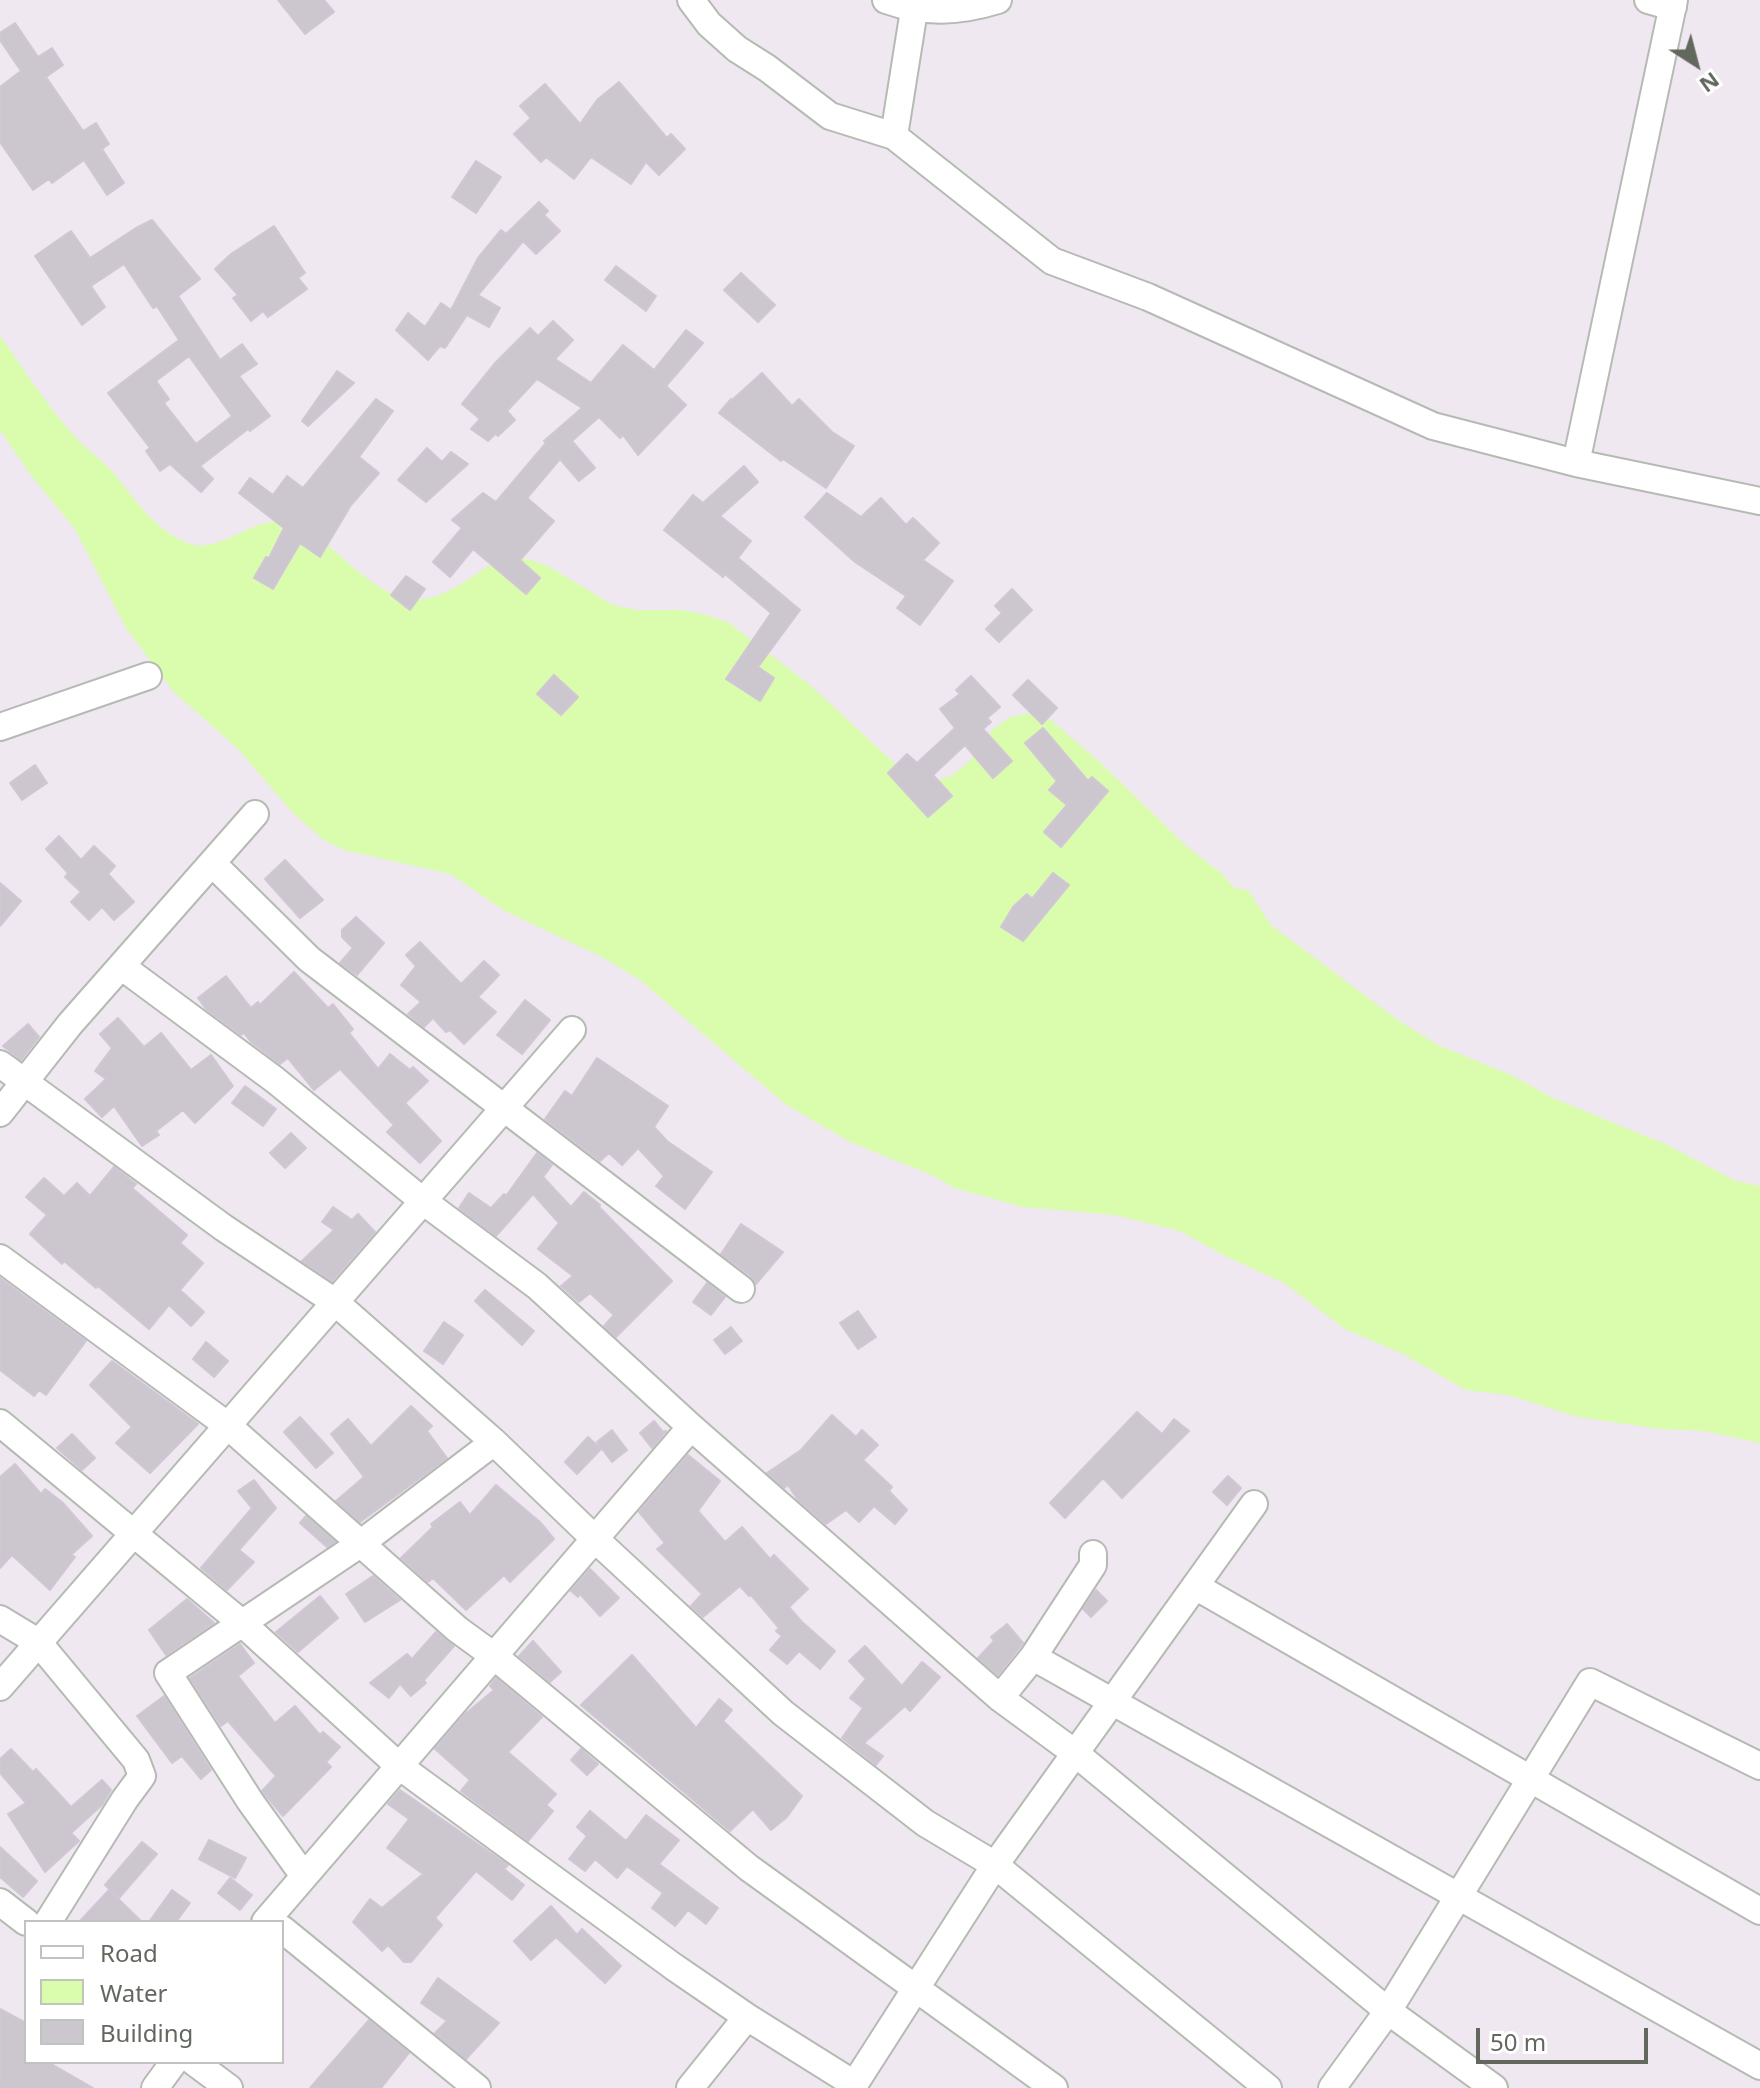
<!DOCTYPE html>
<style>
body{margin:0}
#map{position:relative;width:1760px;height:2088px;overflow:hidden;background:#efe8f1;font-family:"Noto Sans",sans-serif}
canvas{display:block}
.legend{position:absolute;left:24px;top:1920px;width:260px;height:144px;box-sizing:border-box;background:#fff;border:2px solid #c1c3bf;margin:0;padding:10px 14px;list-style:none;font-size:24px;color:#63685f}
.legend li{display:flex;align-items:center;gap:16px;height:40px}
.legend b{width:40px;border:2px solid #c1c3bf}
.north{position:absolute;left:1656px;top:24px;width:80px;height:80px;-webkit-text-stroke:6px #fff;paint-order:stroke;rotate:144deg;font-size:22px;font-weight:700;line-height:32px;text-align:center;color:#63685f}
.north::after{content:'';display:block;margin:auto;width:28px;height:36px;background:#63685f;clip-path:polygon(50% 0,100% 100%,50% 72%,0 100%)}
.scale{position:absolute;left:1476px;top:2028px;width:172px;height:36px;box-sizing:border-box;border:4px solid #63685f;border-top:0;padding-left:10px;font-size:24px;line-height:28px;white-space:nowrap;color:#63685f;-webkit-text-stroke:6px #fff;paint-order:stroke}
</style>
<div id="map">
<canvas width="1760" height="2088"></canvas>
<ul class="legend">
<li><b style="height:10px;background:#fff"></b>Road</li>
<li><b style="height:22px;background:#dafcad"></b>Water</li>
<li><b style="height:22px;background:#ccc6cf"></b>Building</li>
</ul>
<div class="north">N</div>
<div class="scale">50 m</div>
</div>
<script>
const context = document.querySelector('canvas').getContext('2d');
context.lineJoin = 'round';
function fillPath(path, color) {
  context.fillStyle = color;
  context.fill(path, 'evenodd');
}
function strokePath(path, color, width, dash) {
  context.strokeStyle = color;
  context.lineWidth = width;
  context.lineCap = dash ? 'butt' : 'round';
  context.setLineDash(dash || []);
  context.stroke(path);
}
fillPath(new Path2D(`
 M 0,336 C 26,372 50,411 81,443 C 92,454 106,463 116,476 C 137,502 157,533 191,544 C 221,554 257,512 290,523 C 339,539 374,609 430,598 C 455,593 486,565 509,553 L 548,566 L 613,605 L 636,610 L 682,610 L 707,615 L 729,623 L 810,685 L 905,773 L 925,783 L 951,776 L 968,763 L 994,728 L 1011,717 L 1033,712 L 1051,720 L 1103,765 L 1185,845 L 1221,873 L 1234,888 L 1248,890 L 1271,925 L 1399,1021 L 1438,1045 L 1511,1075 L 1553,1098 L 1665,1144 L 1736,1181 L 1760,1186 L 1760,1443 L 1704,1431 L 1661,1429 L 1578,1417 L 1508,1395 L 1466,1390 L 1403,1354 L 1345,1329 L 1284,1283 L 1223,1255 L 1180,1231 L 1115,1215 L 1023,1207 L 954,1188 L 934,1176 L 850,1142 L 785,1104 L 640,980 L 604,958 L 505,911 L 450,874 L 344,850 L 324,840 L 293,813 L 237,748 L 174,692 L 126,628 L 75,529 L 30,474 L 0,430 Z`), '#dafcad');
const building = new Path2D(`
 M 278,0 L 324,0 L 334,12 L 305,34 Z
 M 15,23 L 38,57 L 52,48 L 63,65 L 46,77 L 83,131 L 96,123 L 109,144 L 102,149 L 124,183 L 107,195 L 84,160 L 52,183 L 49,179 L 33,190 L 0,142 L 0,87 L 21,71 L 0,40 L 0,33 Z
 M 619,82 L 667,138 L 671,134 L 685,149 L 659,175 L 646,162 L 631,184 L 591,157 L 574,179 L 546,157 L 541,162 L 514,134 L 531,118 L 520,106 L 545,84 L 580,124 L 597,100 Z
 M 476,161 L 501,177 L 476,213 L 452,197 Z
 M 539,202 L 548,211 L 544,215 L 560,231 L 536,254 L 523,241 L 478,295 L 500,308 L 489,327 L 467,315 L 445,348 L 440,346 L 428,360 L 396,330 L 408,313 L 425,327 L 441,303 L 451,310 L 478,258 L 501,230 L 506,234 Z
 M 152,220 L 200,279 L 178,296 L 220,360 L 242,344 L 257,364 L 239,376 L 270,416 L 250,431 L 248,429 L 200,466 L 213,479 L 201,492 L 170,464 L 160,471 L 146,451 L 150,448 L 108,393 L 179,340 L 157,306 L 153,308 L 124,264 L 91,286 L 105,307 L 82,325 L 35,256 L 71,231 L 90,258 L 136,228 ZM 189,356 L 232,416 L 196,444 L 164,403 L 169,399 L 156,381 Z
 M 274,226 L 305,273 L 298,278 L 307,289 L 268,317 L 263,311 L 251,321 L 233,298 L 238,295 L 215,269 L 231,254 Z
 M 616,266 L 656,296 L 646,311 L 605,280 Z
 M 741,273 L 775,305 L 758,322 L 724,290 Z
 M 553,321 L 573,340 L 555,359 L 591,383 L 623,345 L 654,370 L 686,330 L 703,343 L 666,386 L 686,405 L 638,455 L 623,435 L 620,438 L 599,417 L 572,441 L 595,468 L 579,481 L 560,459 L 527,498 L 554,521 L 520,560 L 540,578 L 526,594 L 473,549 L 450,577 L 433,562 L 462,528 L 452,520 L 483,493 L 496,502 L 546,443 L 544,441 L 582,408 L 537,379 L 507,411 L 515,420 L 498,436 L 495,434 L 488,441 L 471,429 L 480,419 L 462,404 L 496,362 L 530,328 L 538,336 Z
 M 337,371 L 354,383 L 308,426 L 302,421 Z
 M 762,373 L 792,406 L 799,399 L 832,432 L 854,446 L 826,488 L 783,459 L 781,461 L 719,413 L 731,399 L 732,400 Z
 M 376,399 L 393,411 L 359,457 L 379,473 L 351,505 L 320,557 L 300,543 L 273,589 L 254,578 L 266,557 L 269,558 L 284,528 L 239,493 L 250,478 L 273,495 L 287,476 L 303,488 Z
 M 427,448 L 442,462 L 451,452 L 468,464 L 426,502 L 398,480 Z
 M 744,466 L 758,482 L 720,516 L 751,541 L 738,558 L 800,610 L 758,667 L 774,678 L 760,701 L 726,679 L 771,613 L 725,574 L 723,577 L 664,530 L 693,495 L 703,503 Z
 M 827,493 L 861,517 L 881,498 L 906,525 L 913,518 L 939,543 L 923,560 L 953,581 L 920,625 L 897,608 L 906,596 L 855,562 L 805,517 Z
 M 406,576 L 425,589 L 410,610 L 391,595 Z
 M 1012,589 L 1032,610 L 999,642 L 986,629 L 1002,613 L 995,606 Z
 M 554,675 L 578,697 L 561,715 L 537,694 Z
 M 971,676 L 1000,707 L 987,718 L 991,722 L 983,729 L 1012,761 L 993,778 L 965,745 L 933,775 L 952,796 L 928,817 L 888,773 L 907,754 L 917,763 L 955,728 L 940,709 L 960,694 L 956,690 Z
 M 1028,680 L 1057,708 L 1042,724 L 1013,695 Z
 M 1043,728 L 1088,781 L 1092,777 L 1108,791 L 1061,847 L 1044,832 L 1067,805 L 1049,790 L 1057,781 L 1025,743 Z
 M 35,765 L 47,783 L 22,800 L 10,783 Z
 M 59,836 L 81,860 L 94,846 L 115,866 L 108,874 L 134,902 L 114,920 L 102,907 L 89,920 L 71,902 L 81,892 L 65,877 L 68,873 L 46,849 Z
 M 285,860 L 323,900 L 300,918 L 265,879 Z
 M 1053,873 L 1069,885 L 1023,941 L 1001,927 L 1013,907 L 1027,894 L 1032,899 Z
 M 0,883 L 21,901 L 0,926 Z
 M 356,917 L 384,943 L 357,975 L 340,963 L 353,948 L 342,937 L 342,930 Z
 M 420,942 L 461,984 L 484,961 L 499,975 L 478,997 L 496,1012 L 464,1044 L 450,1030 L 446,1032 L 433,1018 L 424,1027 L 408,1014 L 421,1002 L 401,985 L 416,966 L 406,955 Z
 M 294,972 L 328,1008 L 333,1004 L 353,1029 L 349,1033 L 378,1069 L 390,1054 L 410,1070 L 413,1067 L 428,1081 L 405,1103 L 441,1141 L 420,1163 L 387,1132 L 394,1125 L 340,1069 L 314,1090 L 288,1058 L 280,1064 L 251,1042 L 244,1033 L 241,1035 L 206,1009 L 198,998 L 226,976 L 251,1008 L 258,1002 L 260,1005 Z
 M 525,1000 L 550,1020 L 522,1054 L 497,1035 Z
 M 118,1018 L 144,1047 L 161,1033 L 191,1070 L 211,1055 L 233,1086 L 195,1123 L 183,1110 L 156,1131 L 159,1135 L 142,1146 L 114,1106 L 102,1117 L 85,1099 L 106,1079 L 95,1071 L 112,1048 L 100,1034 Z
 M 28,1024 L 39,1037 L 21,1060 L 3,1046 Z
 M 597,1058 L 668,1106 L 654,1127 L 667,1141 L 712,1172 L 685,1209 L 656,1186 L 664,1176 L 638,1148 L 622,1165 L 609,1153 L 600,1161 L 545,1119 L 565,1091 L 572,1096 Z
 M 245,1086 L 276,1109 L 263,1126 L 232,1103 Z
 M 291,1133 L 306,1148 L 285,1168 L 270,1153 Z
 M 537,1153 L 552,1165 L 543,1177 L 571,1207 L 584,1192 L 600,1205 L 599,1207 L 672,1281 L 616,1337 L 604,1326 L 614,1315 L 590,1293 L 579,1302 L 561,1286 L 573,1276 L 538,1249 L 559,1223 L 533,1194 L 496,1236 L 459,1208 L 469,1193 L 491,1208 L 504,1194 L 506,1196 Z
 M 114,1167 L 136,1184 L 132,1188 L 187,1235 L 180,1243 L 203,1263 L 180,1290 L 204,1312 L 191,1326 L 169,1305 L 149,1329 L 98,1286 L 96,1288 L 64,1261 L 62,1264 L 30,1234 L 47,1215 L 26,1197 L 44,1178 L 64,1196 L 77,1183 L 90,1196 Z
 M 333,1207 L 352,1220 L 358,1214 L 375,1232 L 332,1281 L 302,1261 L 334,1230 L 322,1222 Z
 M 741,1224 L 783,1252 L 756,1284 L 751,1276 L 721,1254 Z
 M 0,1278 L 86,1341 L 46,1395 L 39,1390 L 34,1396 L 0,1370 Z
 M 707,1283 L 725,1297 L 711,1315 L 693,1302 Z
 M 485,1290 L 534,1331 L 522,1345 L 475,1301 Z
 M 858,1311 L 876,1337 L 858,1349 L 840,1323 Z
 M 444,1322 L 463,1335 L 443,1364 L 424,1351 Z
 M 731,1327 L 742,1341 L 725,1354 L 714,1340 Z
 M 206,1342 L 228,1361 L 214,1377 L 193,1359 Z
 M 112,1361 L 198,1424 L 150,1473 L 116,1443 L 132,1427 L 90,1385 Z
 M 411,1406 L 432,1426 L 427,1431 L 447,1458 L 360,1522 L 336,1501 L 364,1477 L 331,1434 L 348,1419 L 371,1446 Z
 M 1137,1412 L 1162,1434 L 1174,1419 L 1189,1431 L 1122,1498 L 1103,1478 L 1065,1518 L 1050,1503 Z
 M 832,1415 L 856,1437 L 862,1430 L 878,1445 L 863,1460 L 892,1487 L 889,1491 L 907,1510 L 895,1524 L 874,1506 L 859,1522 L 846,1510 L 826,1524 L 798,1500 L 788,1485 L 784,1488 L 767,1473 L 801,1450 Z
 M 300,1417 L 333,1453 L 316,1468 L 284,1432 Z
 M 654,1421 L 663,1432 L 666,1431 L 652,1448 L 640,1433 Z
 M 612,1430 L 627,1450 L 612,1462 L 597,1442 Z
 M 72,1434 L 95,1458 L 82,1470 L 57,1448 Z
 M 588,1437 L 601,1449 L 577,1474 L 565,1462 Z
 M 688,1455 L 720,1481 L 698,1511 L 725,1542 L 742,1527 L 770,1559 L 774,1555 L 808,1589 L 789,1607 L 802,1622 L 835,1651 L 820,1669 L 799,1651 L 787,1664 L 770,1650 L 782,1636 L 776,1631 L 779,1628 L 751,1595 L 749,1596 L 740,1586 L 703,1617 L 691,1606 L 702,1594 L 657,1549 L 665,1543 L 639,1512 Z
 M 15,1464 L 41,1494 L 45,1489 L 62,1502 L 92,1536 L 71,1555 L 75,1557 L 50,1590 L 12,1555 L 0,1568 L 0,1477 Z
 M 1228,1476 L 1241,1488 L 1227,1505 L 1213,1492 Z
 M 254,1480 L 276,1508 L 239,1550 L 254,1562 L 227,1590 L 201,1568 L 252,1508 L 238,1491 Z
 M 496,1485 L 540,1522 L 554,1539 L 510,1582 L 504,1575 L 466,1610 L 433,1578 L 428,1582 L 401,1558 L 433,1527 L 431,1524 L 460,1502 L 470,1515 Z
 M 306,1516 L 335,1542 L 327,1547 L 300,1523 Z
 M 590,1569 L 619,1598 L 600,1616 L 580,1594 L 578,1597 L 571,1591 Z
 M 373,1576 L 400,1600 L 365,1622 L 346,1594 Z
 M 1096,1590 L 1107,1601 L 1091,1617 L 1083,1609 Z
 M 320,1596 L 338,1618 L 298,1652 L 276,1632 Z
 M 187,1599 L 214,1623 L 166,1655 L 149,1630 Z
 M 1007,1624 L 1023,1643 L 998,1675 L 978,1658 L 994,1641 L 991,1637 Z
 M 436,1632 L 454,1646 L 424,1680 L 426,1683 L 411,1696 L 400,1684 L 389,1698 L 370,1683 L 407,1654 L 412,1659 Z
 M 533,1641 L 561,1672 L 550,1682 L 519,1656 Z
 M 240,1644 L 254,1663 L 238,1676 L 275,1723 L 295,1706 L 320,1735 L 323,1732 L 340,1747 L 326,1762 L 331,1767 L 283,1816 L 262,1791 L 276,1776 L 228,1721 L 221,1726 L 190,1678 Z
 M 865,1646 L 902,1686 L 922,1662 L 940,1677 L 910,1711 L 905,1706 L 864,1743 L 883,1756 L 876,1765 L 842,1738 L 863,1708 L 850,1698 L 866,1679 L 849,1661 Z
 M 632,1655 L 696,1728 L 719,1699 L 732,1710 L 723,1721 L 802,1796 L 787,1817 L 771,1830 L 753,1809 L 730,1831 L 581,1705 Z
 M 496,1678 L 542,1717 L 508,1752 L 556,1794 L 546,1805 L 553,1811 L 528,1841 L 461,1791 L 470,1780 L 435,1749 L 464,1715 L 494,1690 L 490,1686 Z
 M 164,1696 L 211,1770 L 201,1779 L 182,1756 L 172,1763 L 137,1716 Z
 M 11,1749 L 33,1772 L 36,1769 L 71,1807 L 102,1780 L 111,1790 L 102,1805 L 71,1833 L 79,1841 L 45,1872 L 8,1814 L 26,1803 L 0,1773 L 0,1759 Z
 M 581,1749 L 598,1764 L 587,1775 L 571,1760 Z
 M 400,1790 L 508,1865 L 504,1869 L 524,1885 L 512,1900 L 476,1871 L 435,1918 L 442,1925 L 411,1962 L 404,1962 L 388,1945 L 382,1951 L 353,1922 L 370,1899 L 382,1908 L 423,1874 L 387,1848 L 409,1819 L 388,1804 Z
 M 590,1811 L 626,1841 L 646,1815 L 679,1840 L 659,1864 L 718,1908 L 706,1924 L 688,1910 L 675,1926 L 652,1908 L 663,1893 L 627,1866 L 617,1878 L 595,1859 L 585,1871 L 569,1859 L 587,1836 L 577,1827 Z
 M 209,1840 L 246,1858 L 235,1878 L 199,1859 Z
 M 142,1842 L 157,1854 L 119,1898 L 105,1885 Z
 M 0,1847 L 37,1881 L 23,1897 L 0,1877 Z
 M 230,1878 L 252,1895 L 240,1910 L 218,1893 Z
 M 109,1890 L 142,1922 L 79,1922 Z
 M 172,1890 L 190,1903 L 176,1922 L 149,1922 Z
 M 551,1906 L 577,1935 L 582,1929 L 621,1966 L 605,1983 L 556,1937 L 531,1960 L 514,1941 Z
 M 438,1978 L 499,2023 L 466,2059 L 435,2033 L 447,2021 L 421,2003 Z
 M 0,2009 L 26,2023 L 26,2062 L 48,2062 L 93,2088 L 0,2088 Z
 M 369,2020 L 409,2053 L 381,2088 L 310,2088 Z`);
fillPath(building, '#ccc6cf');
strokePath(building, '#d1c6d5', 2);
const street = new Path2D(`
 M 691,0 L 709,24 L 737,49 L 767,68 L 830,116 L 894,136 L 1052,261 L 1148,297 L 1433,426 L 1576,463 L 1760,501
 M 886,0 C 925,14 959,12 998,0
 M 1648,0 L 1673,7
 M 894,136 L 914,10
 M 1576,463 L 1674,0
 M 0,727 L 148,676
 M 212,863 L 309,959 L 741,1289
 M 121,966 L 275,1080 L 423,1201 L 537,1286 L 691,1427 L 1000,1698 L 1075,1753 L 1388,2011 L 1494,2088
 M 0,1064 L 224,1228 L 335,1302 L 494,1442 L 595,1539 L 783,1713 L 925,1823 L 995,1865 L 1268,2088
 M 0,1113 L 70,1024 L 255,814
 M 0,1258 L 227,1425 L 457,1629 L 494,1656 L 749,1868 L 1054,2088
 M 0,1423 L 243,1624 L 399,1766 L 674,1967 L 747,2017 L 854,2084
 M 1195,1586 L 1760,1911
 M 0,1619 L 38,1642 L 136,1760 L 142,1776 L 125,1799 L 48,1922
 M 1033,1657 L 1760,2066
 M 0,1687 L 572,1030
 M 1000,1698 L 1033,1657 L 1093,1565 L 1093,1554
 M 304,1876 L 250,1801 L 168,1673 L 360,1544 L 494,1442
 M 0,1902 L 26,1922
 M 265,1922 L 691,1427
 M 282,1929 L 477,2088
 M 194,2062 L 229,2088
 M 155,2088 L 174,2062
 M 690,2088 L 747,2017
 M 852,2088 L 995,1865 L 1254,1504
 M 1332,2088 L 1388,2011 L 1590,1682 L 1760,1766`);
strokePath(street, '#b5bab3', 30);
strokePath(street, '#fff', 26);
</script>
